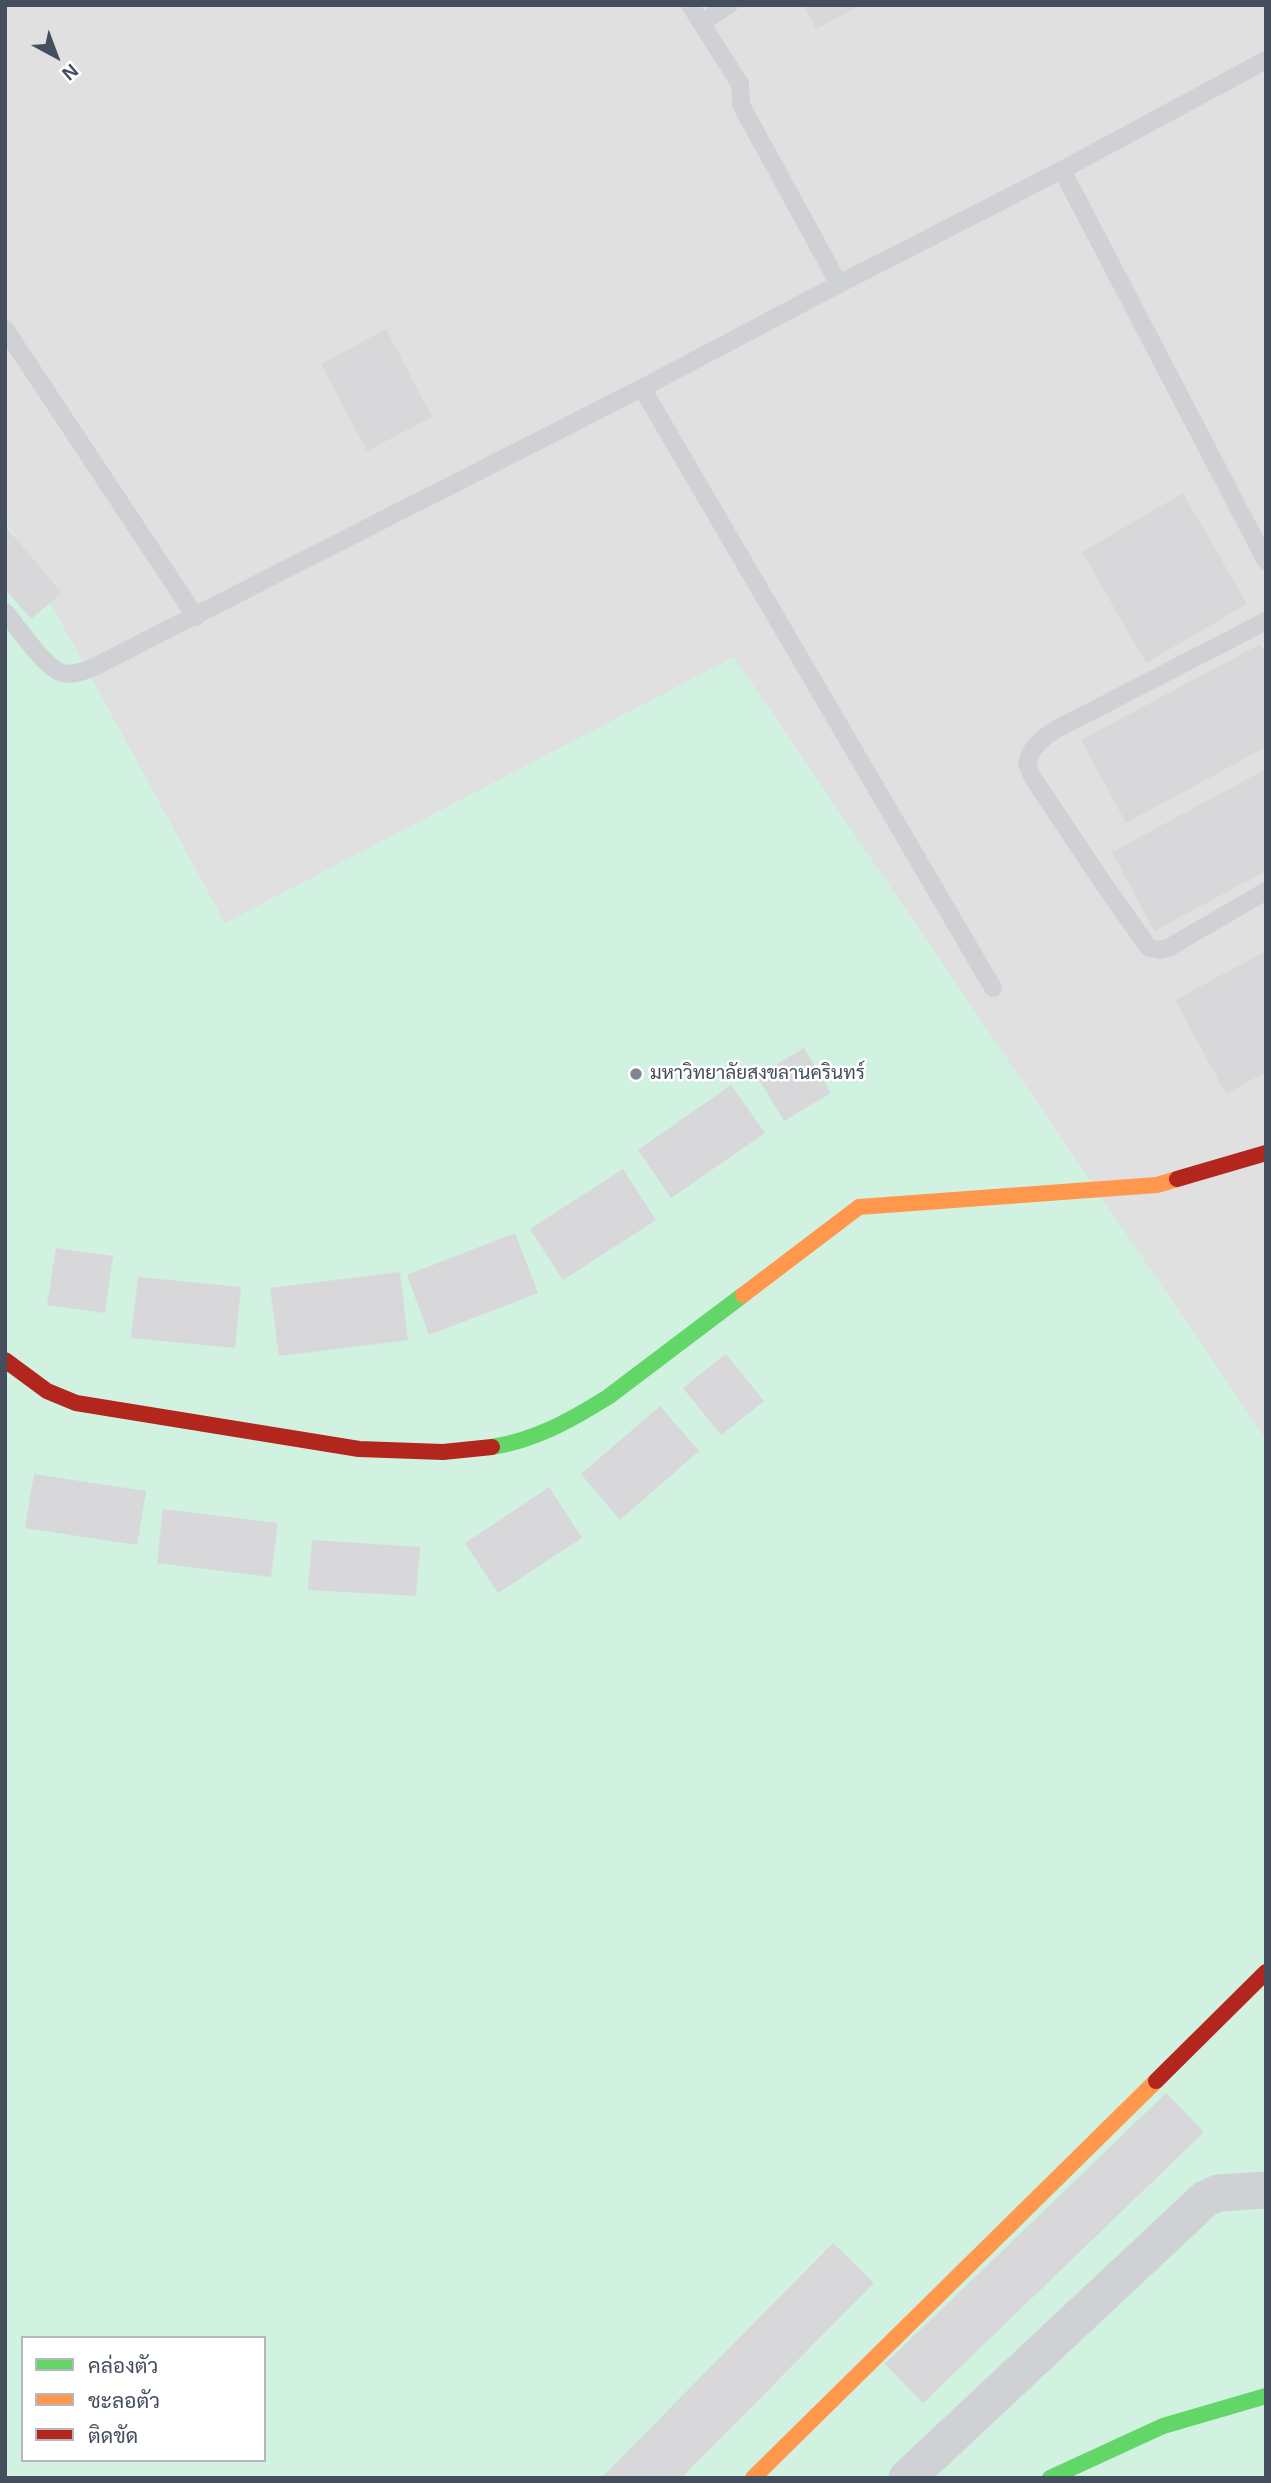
<!DOCTYPE html>
<meta charset="utf-8">
<style>
body{margin:0}
#map{position:relative;width:1271px;height:2483px;overflow:hidden;background:#f0efee;font-family:Arial,Sarabun,sans-serif}
canvas{display:block}
.frame{position:absolute;inset:0;border:7px solid #444e5d;pointer-events:none}
.legend{position:absolute;left:21px;top:2336px;width:245px;height:126px;box-sizing:border-box;background:#fff;border:2px solid #b4b8be;margin:0;padding:9px 12px;list-style:none;font-size:21px;color:#444e5d}
.legend li{display:flex;align-items:center;gap:14px;height:35px}
.legend b{width:35px;border:2px solid #b4b8be}
.north{position:absolute;left:21px;top:21px;width:70px;height:70px;-webkit-text-stroke:5px #fff;paint-order:stroke;rotate:139deg;font-size:19px;font-weight:700;line-height:28px;text-align:center;color:#444e5d}
.north::after{content:'';display:block;margin:auto;width:24px;height:32px;background:#444e5d;clip-path:polygon(50% 0,100% 100%,50% 72%,0 100%)}
</style>
<div id="map">
<canvas width="1271" height="2483"></canvas>
<div class="frame"></div>
<ul class="legend">
<li><b style="height:9px;background:#63d668"></b>คล่องตัว</li>
<li><b style="height:9px;background:#ff974d"></b>ชะลอตัว</li>
<li><b style="height:9px;background:#b3261e"></b>ติดขัด</li>
</ul>
<div class="north">N</div>
</div>
<script>
const context = document.querySelector('canvas').getContext('2d');
context.lineJoin = 'round';
function fillPath(path, color) {
  context.fillStyle = color;
  context.fill(path, 'evenodd');
}
function strokePath(path, color, width, dash) {
  context.strokeStyle = color;
  context.lineWidth = width;
  context.lineCap = dash ? 'butt' : 'round';
  context.setLineDash(dash || []);
  context.stroke(path);
}
function drawText(font, color, halo, rows, align = 'center') {
  context.font = font + ' Arial,Sarabun,sans-serif';
  context.lineWidth = 5;
  context.setLineDash([]);
  context.textBaseline = 'middle';
  context.strokeStyle = halo;
  context.fillStyle = color;
  for (const [text, x, y, turn = 0] of rows) {
    context.save();
    context.translate(x, y);
    context.rotate((+turn || 0) * Math.PI / 180);
    context.textAlign = isNaN(turn) ? turn : align;
    if (halo) context.strokeText(text, 0, 0);
    context.fillText(text, 0, 0);
    context.restore();
  }
}
fillPath(new Path2D(`
 M 5,5 L 1266,5 L 1266,2478 L 264,2338 L 5,2161 Z`), '#e1e0e1');
fillPath(new Path2D(`
 M 5,519 L 225,923 L 734,657 L 1266,1439 L 1266,2478 L 5,2478 ZM 23,2338 L 264,2338 L 264,2460 L 23,2460 Z`), '#d1f1e1');
fillPath(new Path2D(`
 M 804,5 L 861,5 L 816,29 Z
 M 386,329 L 432,417 L 367,451 L 321,364 Z
 M 1183,493 L 1247,604 L 1146,663 L 1082,552 Z
 M 5,526 L 62,593 L 31,619 L 5,589 Z
 M 1260,644 L 1266,655 L 1266,747 L 1126,823 L 1081,740 Z
 M 1266,769 L 1266,871 L 1154,931 L 1112,852 Z
 M 1266,951 L 1266,1072 L 1226,1094 L 1175,1000 Z
 M 804,1048 L 831,1093 L 784,1121 L 757,1076 Z
 M 731,1085 L 765,1133 L 671,1198 L 638,1150 Z
 M 623,1169 L 656,1220 L 563,1280 L 530,1229 Z
 M 515,1233 L 538,1293 L 429,1335 L 407,1275 Z
 M 56,1248 L 113,1256 L 105,1313 L 47,1305 Z
 M 400,1272 L 408,1340 L 279,1356 L 270,1288 Z
 M 138,1277 L 241,1287 L 235,1348 L 131,1338 Z
 M 726,1354 L 764,1401 L 721,1435 L 683,1388 Z
 M 660,1406 L 699,1451 L 620,1520 L 581,1474 Z
 M 34,1474 L 146,1491 L 137,1545 L 25,1528 Z
 M 549,1487 L 582,1538 L 498,1593 L 465,1543 Z
 M 163,1509 L 278,1523 L 271,1577 L 157,1563 Z
 M 312,1540 L 420,1547 L 416,1596 L 308,1590 Z
 M 1166,2093 L 1204,2132 L 923,2403 L 885,2364 Z
 M 833,2243 L 874,2283 L 681,2478 L 601,2478 Z`), '#d8d8da');
strokePath(new Path2D(`
 M 690,5 L 740,84 L 741,105 L 839,284
 M 701,23 L 729,5
 M 1062,170 L 1266,561
 M 5,329 L 196,617
 M 642,388 L 993,988
 M 5,612 C 18,627 45,669 63,673 C 74,676 87,670 96,666 L 642,388 L 839,284 L 1062,170 L 1266,60
 M 1266,621 L 1055,730 C 1041,739 1030,748 1027,764 L 1033,778 L 1103,883 L 1149,948 L 1160,950 L 1168,948 L 1266,891`), '#d0d1d4', 18);
strokePath(new Path2D(`
 M 907,2478 L 1205,2199 L 1218,2193 L 1266,2190`), '#d0d1d4', 37);
strokePath(new Path2D(`
 M 492,1447 C 536,1440 571,1420 608,1397 L 743,1295
 M 1050,2478 L 1163,2426 L 1266,2396`), '#63d668', 16);
strokePath(new Path2D(`
 M 743,1295 L 859,1207 L 1157,1185 L 1177,1179
 M 753,2478 L 1156,2081`), '#ff974d', 16);
strokePath(new Path2D(`
 M 1177,1179 L 1266,1153
 M 5,1360 L 47,1391 L 76,1403 L 359,1449 L 443,1452 L 492,1447
 M 1156,2081 L 1266,1972`), '#b3261e', 16);
for (const [x, y, r, color] of [
 [636,1074,7,"#808690"]
]) {
  const dot = new Path2D();
  dot.arc(x, y, r, 0, 2 * Math.PI);
  context.fillStyle = color;
  context.fill(dot);
  strokePath(dot, '#fff', 2.5);
}
drawText('19px', '#444e5d', '#fff', [
 ["มหาวิทยาลัยสงขลานครินทร์",650,1074]
], 'left');
</script>
